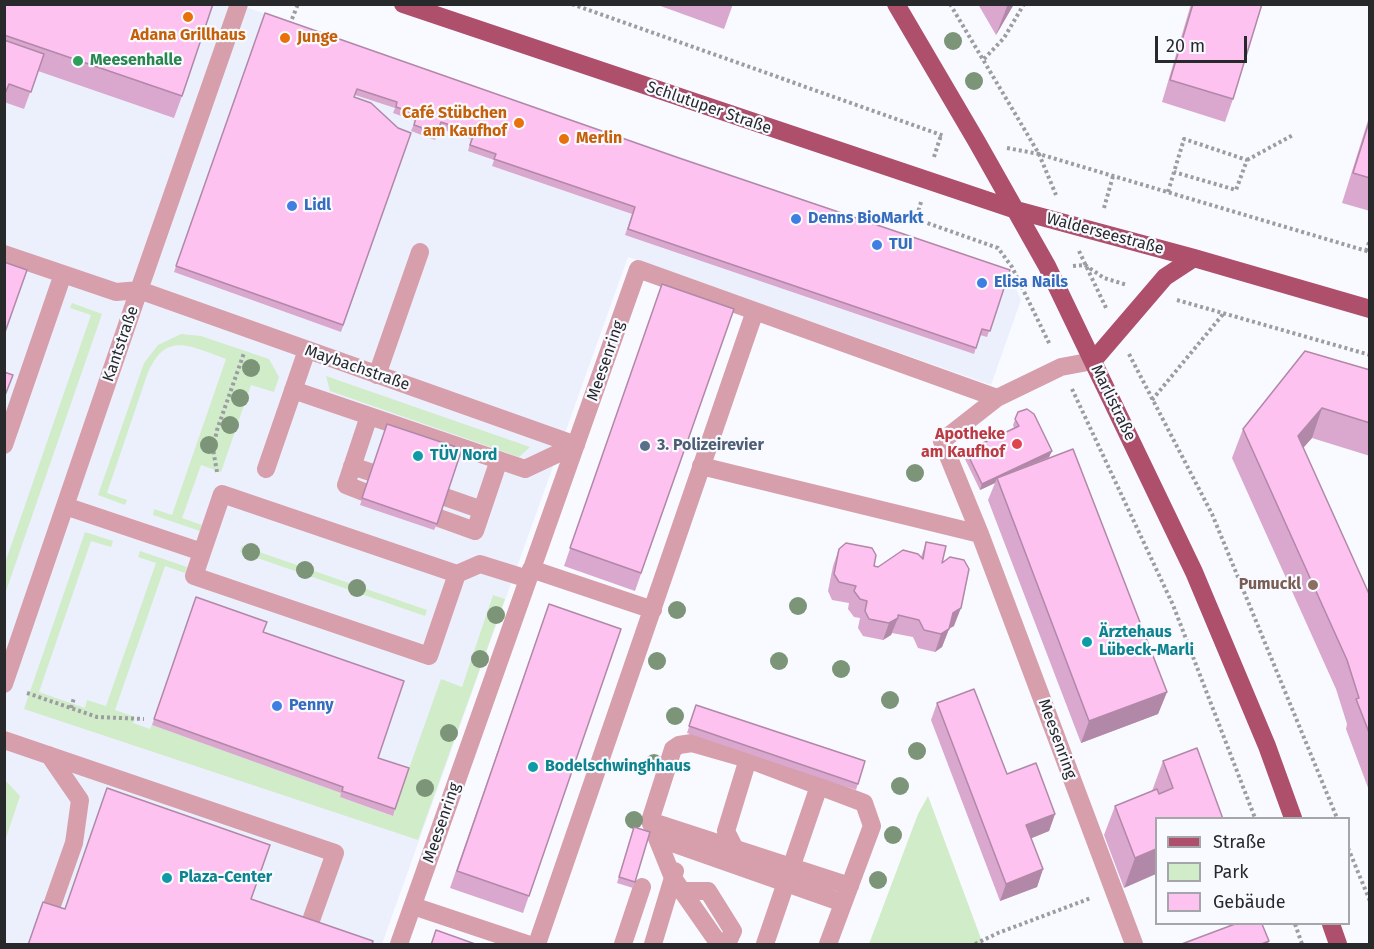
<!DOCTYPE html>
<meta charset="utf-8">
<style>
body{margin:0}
#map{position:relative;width:1374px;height:949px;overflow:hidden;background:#f8faff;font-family:"Fira Sans",sans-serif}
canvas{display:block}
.frame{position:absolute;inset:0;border:6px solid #28292b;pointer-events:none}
.legend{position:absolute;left:1155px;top:817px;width:195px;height:108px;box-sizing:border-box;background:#f8faff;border:2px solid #a5a6aa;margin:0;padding:8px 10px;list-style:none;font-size:18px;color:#28292b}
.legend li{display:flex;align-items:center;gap:12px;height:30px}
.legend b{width:30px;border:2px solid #a5a6aa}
.scale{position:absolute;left:1155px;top:36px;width:92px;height:27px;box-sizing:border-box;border:3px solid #28292b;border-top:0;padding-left:8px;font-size:18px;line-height:21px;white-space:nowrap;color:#28292b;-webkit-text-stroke:4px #f8faff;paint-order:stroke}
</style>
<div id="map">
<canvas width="1374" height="949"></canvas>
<div class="frame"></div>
<ul class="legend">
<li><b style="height:8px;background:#ae4f6b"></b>Straße</li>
<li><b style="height:16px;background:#d1ecc9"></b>Park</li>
<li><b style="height:16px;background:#fdc2f0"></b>Gebäude</li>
</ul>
<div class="scale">20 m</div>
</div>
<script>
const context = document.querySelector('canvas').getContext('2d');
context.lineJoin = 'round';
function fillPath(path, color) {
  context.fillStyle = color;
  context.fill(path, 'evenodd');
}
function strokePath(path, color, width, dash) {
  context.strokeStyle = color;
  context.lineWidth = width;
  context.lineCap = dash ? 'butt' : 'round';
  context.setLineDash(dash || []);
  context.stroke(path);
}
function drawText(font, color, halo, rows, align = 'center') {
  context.font = font + ' "Fira Sans",sans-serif';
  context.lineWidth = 4.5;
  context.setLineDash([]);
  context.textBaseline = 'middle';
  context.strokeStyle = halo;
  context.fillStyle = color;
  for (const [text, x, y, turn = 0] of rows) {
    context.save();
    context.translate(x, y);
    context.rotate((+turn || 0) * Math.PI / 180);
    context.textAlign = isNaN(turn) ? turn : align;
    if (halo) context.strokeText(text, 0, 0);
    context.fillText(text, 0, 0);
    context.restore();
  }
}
fillPath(new Path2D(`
 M 5,5 L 240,5 L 1008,270 L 1021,300 L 991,385 L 628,257 L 382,944 L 5,944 Z`), '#ecf0fd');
fillPath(new Path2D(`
 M 72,303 L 102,314 L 5,594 L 5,563 L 91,315 L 70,308 Z
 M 181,334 L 201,336 L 269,359 L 279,377 L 274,392 L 251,385 L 221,472 L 201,465 L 182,518 L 202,525 L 200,531 L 153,515 L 154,509 L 172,515 L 226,359 C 190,346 165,330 147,375 L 107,493 L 127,500 L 125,505 L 98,495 L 144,363 L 158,345 Z
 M 326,376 L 530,447 L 519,457 L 330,391 Z
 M 85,532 L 113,541 L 111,547 L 91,541 L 39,692 L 85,708 L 87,700 L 106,706 L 156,563 L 138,557 L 140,551 L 187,567 L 185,573 L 165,566 L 115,710 L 135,717 L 133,723 L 150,729 L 152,725 L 341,793 L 340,797 L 392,816 L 441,679 L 462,687 L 493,595 L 505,599 L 418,840 L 24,709 Z
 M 242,546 L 427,610 L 425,616 L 240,552 Z
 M 5,780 L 20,796 L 5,841 Z
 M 928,796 L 983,944 L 869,944 L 918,814 Z`), '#d1ecc9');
strokePath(new Path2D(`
 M 572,4 L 944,136
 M 950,4 L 1039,154 L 1056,195
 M 292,19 L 298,4
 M 984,59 L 1004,38 L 1024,4
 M 1007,148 L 1039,154 L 1370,252
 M 934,157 L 941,135
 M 1247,160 L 1293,135
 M 1168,192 L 1184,139 L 1247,160 L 1236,190 L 1174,172
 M 921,202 L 916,219 L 998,248 L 1012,267 L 1050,345
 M 1104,208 L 1113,176
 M 1079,251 L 1107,310
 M 1366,251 L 1370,240
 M 1073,266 L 1085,265 L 1104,278 L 1127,285
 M 1177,300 L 1370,355
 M 1129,354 L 1212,514 L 1337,818
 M 1072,389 L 1173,605 L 1255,818
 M 1152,400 L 1224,313
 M 217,472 L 213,449 L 217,430 L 244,353
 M 27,693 L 97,717 L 144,719
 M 71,708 L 74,698
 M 1348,848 L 1370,901
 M 1295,924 L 1302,944
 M 975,944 L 998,933 L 1091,898`), '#9c9da1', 4, [3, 3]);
strokePath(new Path2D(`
 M 4,254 L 63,274
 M 1093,361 L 1061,367 L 997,398 L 942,441 L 980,534 L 1134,944
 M 377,375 L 420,252
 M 293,390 L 525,469 L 576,445
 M 4,445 L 63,274 L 116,292 L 139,290 L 576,445
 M 352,466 L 370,472
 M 701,466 L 980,534
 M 266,469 L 307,350
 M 364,492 L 346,485 L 369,416
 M 222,494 L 457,574 L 429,656 L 194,576 Z
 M 445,497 L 482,510
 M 65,506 L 202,552
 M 439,518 L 475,531 L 499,460
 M 531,569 L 653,610
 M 457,574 L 480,564 L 528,579
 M 4,684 L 139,290 L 239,4
 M 4,740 L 335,853 L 309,926
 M 49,755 L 80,800 L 74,843 L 50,911
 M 650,821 L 850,886
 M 658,838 L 843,903
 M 735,849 L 726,831 L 748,759
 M 682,891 L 708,891 L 733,931 L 727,944
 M 413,906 L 527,944
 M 399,944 L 638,269 L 997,398
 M 537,944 L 755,311
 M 623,944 L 642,887
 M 653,944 L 675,871
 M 719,944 L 673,878 L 650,821 L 673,749 L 679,745 L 692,743 L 748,759 L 864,803 L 872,826 L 828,944
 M 765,944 L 819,786`), '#d69fab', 18);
strokePath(new Path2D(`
 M 403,4 L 1016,210 L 1194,258 L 1370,309
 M 896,4 L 977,142 L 1047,266 L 1194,572 L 1267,746 L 1293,818
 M 1093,361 L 1165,277 L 1194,258
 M 1331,924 L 1338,944`), '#ae4f6b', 18);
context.fillStyle = '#7c9477';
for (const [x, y] of [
 [953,41],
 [974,81],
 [251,368],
 [240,398],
 [230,425],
 [209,445],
 [915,473],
 [251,552],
 [305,570],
 [357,588],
 [798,606],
 [677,610],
 [496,615],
 [480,659],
 [657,661],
 [779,661],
 [841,669],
 [890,700],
 [675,716],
 [449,733],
 [917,751],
 [654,763],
 [900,786],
 [425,788],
 [634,820],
 [893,835],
 [878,880]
]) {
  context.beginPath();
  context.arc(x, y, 9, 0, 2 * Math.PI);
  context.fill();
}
fillPath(new Path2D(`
 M 4,4 L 182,96 L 174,118 L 38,71 L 24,109 L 4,102 Z
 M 655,4 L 733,4 L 724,29 Z
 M 978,4 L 1014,4 L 996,35 Z
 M 1191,4 L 1262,4 L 1233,99 L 1225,122 L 1162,102 Z
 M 265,13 L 679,158 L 1010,270 L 987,337 L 980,335 L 974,354 L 625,235 L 632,214 L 492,166 L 494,160 L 468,151 L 471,139 L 439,128 L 435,140 L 411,131 L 415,121 L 393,113 L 395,108 L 355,95 L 354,97 L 398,128 L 411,133 L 341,332 L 174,272 Z
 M 1370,114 L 1370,211 L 1342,203 Z
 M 662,284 L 734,309 L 635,591 L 564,566 Z
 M 1370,370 L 1370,456 L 1312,438 L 1303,448 L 1370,596 L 1370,793 L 1346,729 L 1347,724 L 1336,689 L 1232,458 L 1243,429 Z
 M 1018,412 L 1052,451 L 1049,457 L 1167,692 L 1158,714 L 1081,743 L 988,500 L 995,483 L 980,490 L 964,457 L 966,451 L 1014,428 L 1013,425 Z
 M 387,424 L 437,524 L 434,530 L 360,505 Z
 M 926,542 L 942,563 L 954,626 L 949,629 L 942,647 L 935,652 L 918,648 L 913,637 L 892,633 L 891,635 L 883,640 L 863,636 L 858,628 L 860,618 L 854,617 L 848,609 L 849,603 L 832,600 L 828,591 L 833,566 L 839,549 L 874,566 L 878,567 L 921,557 Z
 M 196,597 L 263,632 L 378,758 L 395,809 L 393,816 L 340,797 L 341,793 L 152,725 Z
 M 549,604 L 621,629 L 523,913 L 450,888 Z
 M 937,703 L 1007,774 L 1055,814 L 1049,831 L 1031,838 L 1043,869 L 1037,887 L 1000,901 L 931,720 Z
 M 696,705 L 865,761 L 856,790 L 687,733 Z
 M 1163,761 L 1223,819 L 1156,819 L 1124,888 L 1104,835 L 1115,806 L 1152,791 Z
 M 632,833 L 635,882 L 633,888 L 617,883 Z`), '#daa7ce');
fillPath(new Path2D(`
 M 1008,4 L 1014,4 L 996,35 Z
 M 1322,408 L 1312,438 L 1287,466 L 1298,436 Z
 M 1052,451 L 1049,457 L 997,478 L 995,483 L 980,490 L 982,484 Z
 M 961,608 L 954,626 L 946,630 L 953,613 Z
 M 898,618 L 891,635 L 883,640 L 889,623 Z
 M 949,629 L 942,647 L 935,652 L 941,634 Z
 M 1167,692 L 1158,714 L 1081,743 L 1089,721 Z
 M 1055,814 L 1049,831 L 1020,843 L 1026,825 Z
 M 1156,849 L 1156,874 L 1124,888 L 1135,858 Z
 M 1043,869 L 1037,887 L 1000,901 L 1006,884 Z
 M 1269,941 L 1267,945 L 1259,945 Z`), '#b188a8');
const building = new Path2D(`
 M 4,4 L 213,4 L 182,96 L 4,35 Z
 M 1193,4 L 1262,4 L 1233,99 L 1170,80 Z
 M 265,13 L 679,158 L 1010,270 L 990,331 L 982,329 L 976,348 L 628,229 L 635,207 L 494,159 L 496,154 L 470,145 L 474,133 L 441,122 L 437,133 L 414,125 L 417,114 L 396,107 L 397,102 L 357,89 L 354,97 L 371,103 L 398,128 L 411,133 L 343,325 L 176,266 Z
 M 4,40 L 44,54 L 31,92 L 9,84 L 4,96 Z
 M 1370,119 L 1370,178 L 1353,173 Z
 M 4,262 L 27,270 L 4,335 Z
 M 662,284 L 734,309 L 641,573 L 570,548 Z
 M 1305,351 L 1370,370 L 1370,423 L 1322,408 L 1298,436 L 1370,596 L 1370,735 L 1356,699 L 1359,698 L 1347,660 L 1243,429 Z
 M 4,372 L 13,375 L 4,398 Z
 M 1027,409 L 1034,414 L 1052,451 L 982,484 L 966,451 L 1019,426 L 1015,419 L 1018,412 Z
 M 387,424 L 462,449 L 437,524 L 362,498 Z
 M 1073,449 L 1167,692 L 1089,721 L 997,478 Z
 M 926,542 L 946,546 L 942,563 L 950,557 L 964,560 L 969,569 L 961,608 L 953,613 L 949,629 L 941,634 L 924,630 L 919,620 L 898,615 L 898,618 L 889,623 L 869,619 L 865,611 L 867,601 L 860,599 L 854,591 L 856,586 L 839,582 L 834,574 L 839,549 L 846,543 L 872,548 L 876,555 L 874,566 L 878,567 L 903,550 L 918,554 L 923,559 Z
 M 196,597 L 267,622 L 263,632 L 404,681 L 378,758 L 409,768 L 395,809 L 342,791 L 343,787 L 154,719 Z
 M 549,604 L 621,629 L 529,896 L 457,871 Z
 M 974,689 L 1007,774 L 1036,763 L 1055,814 L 1026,825 L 1043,869 L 1006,884 L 937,703 Z
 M 696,705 L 865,761 L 858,784 L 689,726 Z
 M 1197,748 L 1223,819 L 1156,819 L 1156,849 L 1135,858 L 1115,806 L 1157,789 L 1159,794 L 1173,788 L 1163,761 Z
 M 107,788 L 270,845 L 251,899 L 373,941 L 372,945 L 28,945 L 43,902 L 65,909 Z
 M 634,827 L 650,832 L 635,882 L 619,877 Z
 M 1235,924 L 1262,924 L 1269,941 L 1259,945 L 1179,945 Z
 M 436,930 L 478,945 L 431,945 Z`);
fillPath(building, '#fdc2f0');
strokePath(building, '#b188a8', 1.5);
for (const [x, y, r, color] of [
 [188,17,6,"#e8710a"],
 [285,38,6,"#e8710a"],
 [78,61,6,"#2e9e5b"],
 [519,123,6,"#e8710a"],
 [564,139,6,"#e8710a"],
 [292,206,6,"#3f7fe0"],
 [796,219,6,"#3f7fe0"],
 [877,245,6,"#3f7fe0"],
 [982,283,6,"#3f7fe0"],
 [1017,444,6,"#e0444e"],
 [645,446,6,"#5c6f8a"],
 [418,456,6,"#0f9aa8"],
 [1313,585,6,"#8d6e63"],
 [1087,642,6,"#0f9aa8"],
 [277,706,6,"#3f7fe0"],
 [533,767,6,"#0f9aa8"],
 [167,878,6,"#0f9aa8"]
]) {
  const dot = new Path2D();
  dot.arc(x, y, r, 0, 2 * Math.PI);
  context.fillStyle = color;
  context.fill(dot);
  strokePath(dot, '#f8faff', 2);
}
drawText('bold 16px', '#c56008', '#f8faff', [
 ["Adana Grillhaus",188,36,"center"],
 ["Junge",297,38],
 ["Café Stübchen",507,114,"right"],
 ["am Kaufhof",507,132,"right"],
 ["Merlin",576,139]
], 'left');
drawText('bold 16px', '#27864d', '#f8faff', [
 ["Meesenhalle",90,61]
], 'left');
drawText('16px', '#28292b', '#f8faff', [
 ["Schlutuper Straße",709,108,19],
 ["Walderseestraße",1105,234,15],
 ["Kantstraße",121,344,-71],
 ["Meesenring",606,361,-71],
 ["Maybachstraße",357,368,19],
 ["Marlistraße",1113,403,64],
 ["Meesenring",1057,739,70],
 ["Meesenring",442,823,-71]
]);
drawText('bold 16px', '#366cbe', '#f8faff', [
 ["Lidl",304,206],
 ["Denns BioMarkt",808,219],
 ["TUI",889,245],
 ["Elisa Nails",994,283],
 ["Penny",289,706]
], 'left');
drawText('bold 16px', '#be3a42', '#f8faff', [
 ["Apotheke",1005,435],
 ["am Kaufhof",1005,453]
], 'right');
drawText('bold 16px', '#4e5e75', '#f8faff', [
 ["3. Polizeirevier",657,446]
], 'left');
drawText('bold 16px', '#0d838f', '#f8faff', [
 ["TÜV Nord",430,456],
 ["Ärztehaus",1099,633],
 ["Lübeck-Marli",1099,651],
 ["Bodelschwinghhaus",545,767],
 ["Plaza-Center",179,878]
], 'left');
drawText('bold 16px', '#785e54', '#f8faff', [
 ["Pumuckl",1301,585]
], 'right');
</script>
